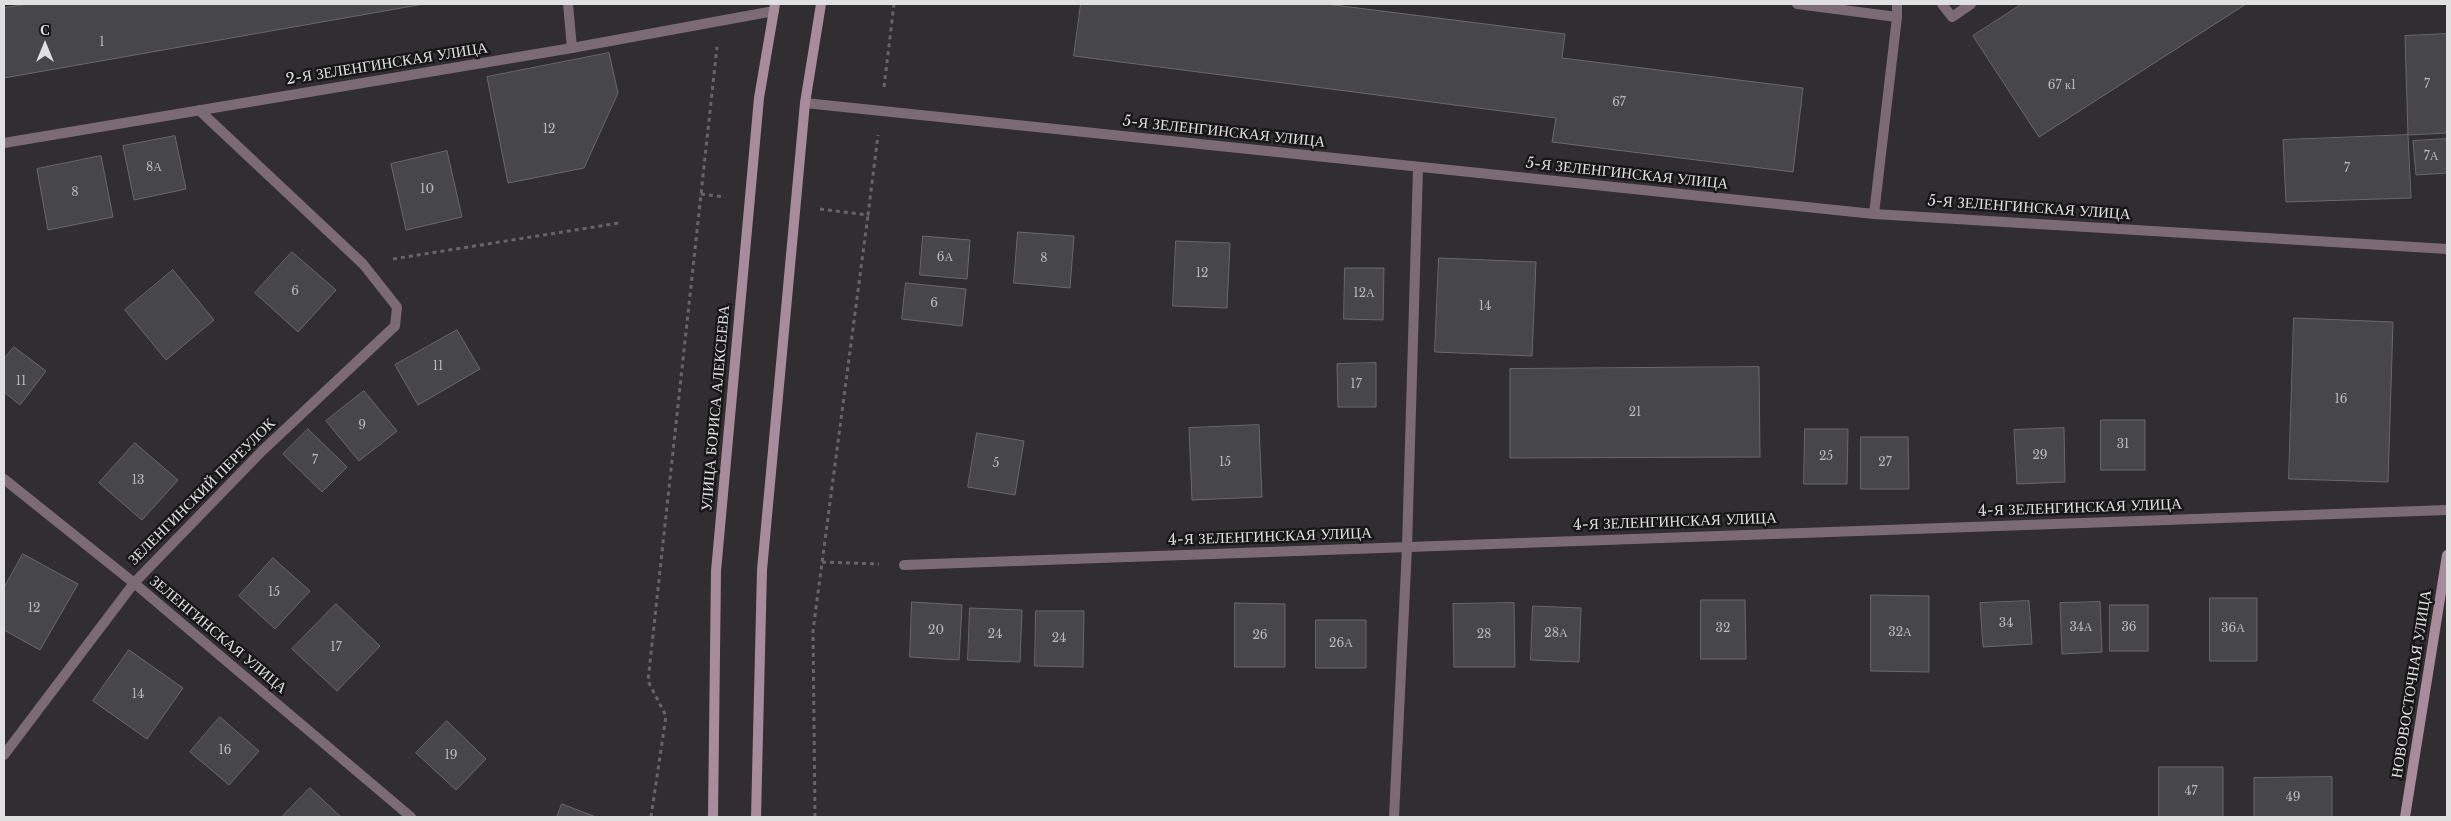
<!DOCTYPE html>
<meta charset="utf-8">
<style>
body{margin:0}
#map{position:relative;width:2451px;height:821px;overflow:hidden;background:#302e31;font-family:"Libre Baskerville",serif}
canvas{display:block}
.frame{position:absolute;inset:0;border:5px solid #e1e0e1;pointer-events:none}
.north{position:absolute;left:20px;top:20px;width:50px;height:50px;-webkit-text-stroke:4px #181718;paint-order:stroke;rotate:0deg;font-size:14px;font-weight:700;line-height:20px;text-align:center;color:#e1e0e1}
.north::after{content:'';display:block;margin:auto;width:18px;height:22px;background:#e1e0e1;clip-path:polygon(50% 0,100% 100%,50% 72%,0 100%)}
</style>
<div id="map">
<canvas width="2451" height="821"></canvas>
<div class="frame"></div>
<div class="north">С</div>
</div>
<script>
const context = document.querySelector('canvas').getContext('2d');
context.lineJoin = 'round';
function fillPath(path, color) {
  context.fillStyle = color;
  context.fill(path, 'evenodd');
}
function strokePath(path, color, width, dash) {
  context.strokeStyle = color;
  context.lineWidth = width;
  context.lineCap = dash ? 'butt' : 'round';
  context.setLineDash(dash || []);
  context.stroke(path);
}
function drawText(font, color, halo, rows, align = 'center') {
  context.font = font + ' "Libre Baskerville",serif';
  context.lineWidth = 5;
  context.setLineDash([]);
  context.textBaseline = 'middle';
  context.strokeStyle = halo;
  context.fillStyle = color;
  for (const [text, x, y, turn = 0] of rows) {
    context.save();
    context.translate(x, y);
    context.rotate((+turn || 0) * Math.PI / 180);
    context.textAlign = isNaN(turn) ? turn : align;
    if (halo) context.strokeText(text, 0, 0);
    context.fillText(text, 0, 0);
    context.restore();
  }
}
const building = new Path2D(`
 M 29,4 L 424,4 L 4,78 L 4,8 Z
 M 1081,4 L 1326,4 L 1565,34 L 1562,58 L 1803,88 L 1793,172 L 1552,142 L 1556,118 L 1074,56 Z
 M 2022,4 L 2246,4 L 2039,137 L 1973,36 Z
 M 2447,34 L 2447,133 L 2408,135 L 2405,36 Z
 M 609,53 L 618,93 L 584,168 L 508,183 L 487,77 Z
 M 2408,135 L 2411,198 L 2286,202 L 2283,140 Z
 M 175,136 L 186,189 L 134,200 L 123,146 Z
 M 2447,139 L 2447,173 L 2416,175 L 2413,141 Z
 M 447,151 L 462,217 L 406,230 L 391,164 Z
 M 101,156 L 113,217 L 48,230 L 37,169 Z
 M 1018,232 L 1074,236 L 1070,288 L 1014,283 Z
 M 923,236 L 970,240 L 967,279 L 920,275 Z
 M 1176,241 L 1230,243 L 1227,308 L 1173,306 Z
 M 292,252 L 336,290 L 298,332 L 255,293 Z
 M 1439,258 L 1536,262 L 1532,356 L 1435,352 Z
 M 1345,268 L 1384,268 L 1383,320 L 1344,319 Z
 M 173,270 L 214,320 L 166,360 L 125,310 Z
 M 906,283 L 966,289 L 962,326 L 902,319 Z
 M 2294,318 L 2393,322 L 2388,482 L 2289,479 Z
 M 457,330 L 480,369 L 418,405 L 395,365 Z
 M 14,347 L 46,371 L 20,405 L 4,392 L 4,359 Z
 M 1376,363 L 1376,407 L 1338,407 L 1337,364 Z
 M 1759,367 L 1760,457 L 1510,458 L 1510,369 Z
 M 364,391 L 397,431 L 359,461 L 326,421 Z
 M 2101,420 L 2145,420 L 2145,470 L 2101,470 Z
 M 1259,425 L 1262,497 L 1192,500 L 1189,428 Z
 M 2064,428 L 2065,482 L 2017,484 L 2014,430 Z
 M 308,429 L 347,467 L 322,492 L 283,454 Z
 M 1805,429 L 1848,429 L 1847,484 L 1804,484 Z
 M 977,433 L 1024,441 L 1015,495 L 968,487 Z
 M 1861,437 L 1908,437 L 1909,489 L 1861,489 Z
 M 135,443 L 178,480 L 142,520 L 99,483 Z
 M 23,554 L 78,584 L 40,650 L 4,630 L 4,588 Z
 M 273,558 L 310,591 L 275,629 L 239,596 Z
 M 1871,595 L 1929,596 L 1929,672 L 1871,671 Z
 M 2210,598 L 2257,598 L 2257,661 L 2210,661 Z
 M 1701,600 L 1745,600 L 1746,659 L 1701,659 Z
 M 2029,601 L 2032,644 L 1983,647 L 1980,603 Z
 M 912,602 L 962,605 L 959,660 L 910,657 Z
 M 2100,602 L 2102,652 L 2062,654 L 2060,603 Z
 M 1235,603 L 1285,604 L 1285,667 L 1235,667 Z
 M 1514,603 L 1515,667 L 1454,667 L 1453,604 Z
 M 336,604 L 380,646 L 337,691 L 292,649 Z
 M 2110,605 L 2148,605 L 2148,651 L 2110,651 Z
 M 1533,606 L 1581,608 L 1579,662 L 1531,660 Z
 M 970,608 L 1022,610 L 1020,662 L 968,660 Z
 M 1036,611 L 1084,611 L 1083,667 L 1035,666 Z
 M 1316,620 L 1366,620 L 1366,668 L 1316,668 Z
 M 129,650 L 183,688 L 147,739 L 93,701 Z
 M 220,717 L 259,751 L 229,785 L 190,752 Z
 M 447,721 L 486,759 L 456,790 L 416,753 Z
 M 2159,767 L 2223,767 L 2223,817 L 2159,817 Z
 M 2332,777 L 2332,817 L 2254,817 L 2254,778 Z
 M 310,788 L 341,817 L 282,817 Z
 M 562,804 L 596,817 L 557,817 Z`);
fillPath(building, '#474649');
strokePath(building, '#69686b', 1);
strokePath(new Path2D(`
 M 884,87 L 894,4
 M 701,194 L 725,197
 M 820,209 L 868,215 L 878,135
 M 393,259 L 619,223
 M 822,562 L 879,564
 M 651,817 L 666,716 L 648,681 L 717,47
 M 815,817 L 813,631 L 868,215`), '#666567', 3, [4, 4]);
strokePath(new Path2D(`
 M 568,4 L 572,48
 M 1797,4 L 1897,17 L 1874,214
 M 1942,4 L 1952,17 L 1971,4
 M 1897,17 L 1897,4
 M 1394,817 L 1407,547 L 1418,168`), '#7c6b74', 10);
strokePath(new Path2D(`
 M 805,103 L 1874,214 L 2447,249
 M 4,143 L 572,48 L 774,11
 M 4,479 L 134,583 L 411,817
 M 904,565 L 2447,510
 M 4,755 L 134,583 L 262,451 L 395,326 L 397,307 L 363,264 L 199,110`), '#7c6b74', 10);
strokePath(new Path2D(`
 M 713,817 L 716,571 L 759,98 L 775,4
 M 756,817 L 762,570 L 805,103 L 821,4
 M 2405,817 L 2447,555`), '#a88c9b', 10);
drawText('12px', '#bababb', null, [
 ["1",102,43],
 ["7",2427,85],
 ["67 к1",2062,86],
 ["67",1619,103],
 ["12",549,130],
 ["7А",2431,157],
 ["8А",154,168],
 ["7",2347,169],
 ["10",427,190],
 ["8",75,193],
 ["6А",945,258],
 ["8",1044,259],
 ["12",1202,274],
 ["6",295,292],
 ["12А",1364,294],
 ["6",934,304],
 ["14",1485,307],
 ["11",438,367],
 ["11",21,382],
 ["17",1356,385],
 ["16",2341,400],
 ["21",1635,413],
 ["9",362,426],
 ["31",2123,445],
 ["29",2040,456],
 ["25",1826,457],
 ["7",315,461],
 ["15",1225,463],
 ["27",1885,463],
 ["5",996,464],
 ["13",138,481],
 ["15",274,593],
 ["12",34,609],
 ["34",2006,624],
 ["34А",2081,628],
 ["36",2129,628],
 ["32",1723,629],
 ["36А",2233,629],
 ["20",936,631],
 ["32А",1900,633],
 ["28А",1556,634],
 ["24",995,635],
 ["28",1484,635],
 ["26",1260,636],
 ["24",1059,639],
 ["26А",1341,644],
 ["17",336,648],
 ["14",138,695],
 ["16",225,751],
 ["19",451,756],
 ["47",2191,792],
 ["49",2293,798]
]);
drawText('15px', '#e1e0e1', '#181718', [
 ["2-Я ЗЕЛЕНГИНСКАЯ УЛИЦА",387,64,-9],
 ["5-Я ЗЕЛЕНГИНСКАЯ УЛИЦА",1224,132,6],
 ["5-Я ЗЕЛЕНГИНСКАЯ УЛИЦА",1627,174,6],
 ["5-Я ЗЕЛЕНГИНСКАЯ УЛИЦА",2029,208,4],
 ["УЛИЦА БОРИСА АЛЕКСЕЕВА",716,408,-85],
 ["ЗЕЛЕНГИНСКИЙ ПЕРЕУЛОК",202,492,-45],
 ["4-Я ЗЕЛЕНГИНСКАЯ УЛИЦА",2080,508,-2],
 ["4-Я ЗЕЛЕНГИНСКАЯ УЛИЦА",1675,522,-2],
 ["4-Я ЗЕЛЕНГИНСКАЯ УЛИЦА",1270,537,-2],
 ["ЗЕЛЕНГИНСКАЯ УЛИЦА",218,635,40],
 ["НОВОВОСТОЧНАЯ УЛИЦА",2412,684,-81]
]);
</script>
